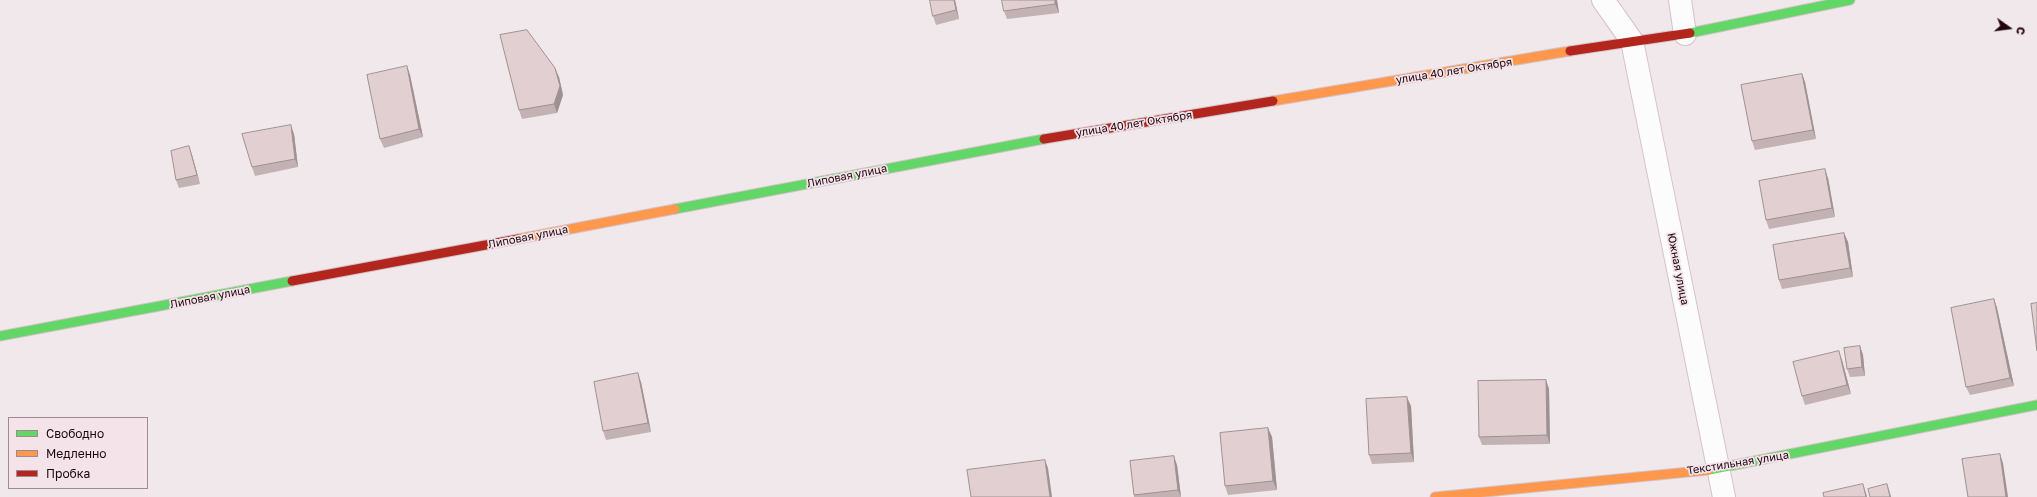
<!DOCTYPE html>
<meta charset="utf-8">
<style>
body{margin:0}
#map{position:relative;width:2037px;height:497px;overflow:hidden;background:#f0e8ea;font-family:"Golos Text",sans-serif}
canvas{display:block}
.legend{position:absolute;left:8px;top:417px;width:140px;height:72px;box-sizing:border-box;background:#f4e4e9;border:1px solid #9e8b92;margin:0;padding:5px 7px;list-style:none;font-size:12px;color:#1e050f}
.legend li{display:flex;align-items:center;gap:8px;height:20px}
.legend b{width:20px;border:1px solid #9e8b92}
.north{position:absolute;left:1989px;top:8px;width:40px;height:40px;-webkit-text-stroke:3px #f4e4e9;paint-order:stroke;rotate:104deg;font-size:11px;font-weight:700;line-height:16px;text-align:center;color:#1e050f}
.north::after{content:'';display:block;margin:auto;width:14px;height:18px;background:#1e050f;clip-path:polygon(50% 0,100% 100%,50% 72%,0 100%)}
</style>
<div id="map">
<canvas width="2037" height="497"></canvas>
<ul class="legend">
<li><b style="height:5px;background:#63d668"></b>Свободно</li>
<li><b style="height:5px;background:#ff974d"></b>Медленно</li>
<li><b style="height:5px;background:#b3261e"></b>Пробка</li>
</ul>
<div class="north">С</div>
</div>
<script>
const context = document.querySelector('canvas').getContext('2d');
context.lineJoin = 'round';
function strokePath(path, color, width, dash) {
  context.strokeStyle = color;
  context.lineWidth = width;
  context.lineCap = dash ? 'butt' : 'round';
  context.setLineDash(dash || []);
  context.stroke(path);
}
function fillPath(path, color) {
  context.fillStyle = color;
  context.fill(path, 'evenodd');
}
function drawText(font, color, halo, rows, align = 'center') {
  context.font = font + ' "Golos Text",sans-serif';
  context.lineWidth = 3.5;
  context.setLineDash([]);
  context.textBaseline = 'middle';
  context.strokeStyle = halo;
  context.fillStyle = color;
  for (const [text, x, y, turn = 0] of rows) {
    context.save();
    context.translate(x, y);
    context.rotate((+turn || 0) * Math.PI / 180);
    context.textAlign = isNaN(turn) ? turn : align;
    if (halo) context.strokeText(text, 0, 0);
    context.fillText(text, 0, 0);
    context.restore();
  }
}
const street = new Path2D(`
 M 1603,0 L 1632,41 L 1724,497
 M 1680,0 L 1685,34`);
const fast = new Path2D(`
 M 1690,33 L 1850,0
 M 675,209 L 1044,139
 M 0,336 L 292,281
 M 1709,470 L 2037,405`);
const slow = new Path2D(`
 M 1273,101 L 1570,51
 M 518,239 L 675,209
 M 1435,497 L 1709,470`);
const jam = new Path2D(`
 M 1570,51 L 1690,33
 M 1044,139 L 1273,101
 M 292,281 L 518,239`);
strokePath(street, '#d4c2c7', 24);
strokePath(fast, '#d4c2c7', 11);
strokePath(slow, '#d4c2c7', 11);
strokePath(jam, '#d4c2c7', 11);
strokePath(street, '#fdfcfc', 22);
strokePath(fast, '#63d668', 9);
strokePath(slow, '#ff974d', 9);
strokePath(jam, '#b3261e', 9);
fillPath(new Path2D(`
 M 955,0 L 959,19 L 936,25 L 933,16 Z
 M 1057,0 L 1059,13 L 1007,19 L 1004,11 Z
 M 407,66 L 410,75 L 423,137 L 384,148 L 380,139 Z
 M 1802,74 L 1805,82 L 1816,139 L 1755,150 L 1752,141 Z
 M 559,77 L 563,95 L 557,113 L 522,119 L 519,110 Z
 M 294,134 L 298,167 L 255,176 L 252,167 Z
 M 192,155 L 200,184 L 179,188 L 176,180 Z
 M 1828,178 L 1835,217 L 1769,229 L 1766,220 Z
 M 1844,233 L 1848,242 L 1853,277 L 1782,289 L 1779,280 Z
 M 1994,299 L 1997,308 L 2014,386 L 1970,395 L 1966,387 Z
 M 1860,346 L 1863,355 L 1865,376 L 1850,377 L 1847,369 Z
 M 1842,360 L 1851,394 L 1805,405 L 1802,396 Z
 M 1546,380 L 1549,389 L 1550,444 L 1482,445 L 1479,437 Z
 M 641,382 L 651,432 L 606,440 L 603,431 Z
 M 1411,406 L 1414,462 L 1372,464 L 1369,455 Z
 M 1268,428 L 1272,437 L 1277,490 L 1228,495 L 1225,486 Z
 M 1177,465 L 1181,497 L 1134,497 L 1134,495 Z`), '#c2b2b4');
fillPath(new Path2D(`
 M 954,0 L 955,0 L 959,19 L 956,10 Z
 M 1055,0 L 1057,0 L 1059,13 L 1055,4 Z
 M 407,66 L 410,75 L 423,137 L 419,129 Z
 M 555,68 L 559,77 L 563,95 L 557,113 L 554,104 Z
 M 1802,74 L 1805,82 L 1816,139 L 1813,130 Z
 M 291,125 L 294,134 L 298,167 L 295,159 Z
 M 189,146 L 192,155 L 200,184 L 197,175 Z
 M 1825,169 L 1828,178 L 1835,217 L 1832,208 Z
 M 1844,233 L 1848,242 L 1853,277 L 1850,268 Z
 M 1994,299 L 1997,308 L 2014,386 L 2010,378 Z
 M 1860,346 L 1863,355 L 1865,376 L 1862,367 Z
 M 1839,351 L 1842,360 L 1851,394 L 1847,385 Z
 M 638,373 L 641,382 L 651,432 L 648,423 Z
 M 1546,380 L 1549,389 L 1550,444 L 1547,435 Z
 M 1407,397 L 1411,406 L 1414,462 L 1411,453 Z
 M 1268,428 L 1272,437 L 1277,490 L 1273,481 Z
 M 2000,454 L 2003,463 L 2008,497 L 2006,497 Z
 M 1174,456 L 1177,465 L 1181,497 L 1178,490 Z
 M 1045,460 L 1048,468 L 1052,497 L 1050,497 Z
 M 1863,484 L 1866,493 L 1867,497 L 1866,497 Z
 M 1887,484 L 1890,493 L 1891,497 L 1890,497 Z`), '#9e9192');
const building = new Path2D(`
 M 930,0 L 954,0 L 956,10 L 933,16 Z
 M 1002,0 L 1055,0 L 1055,4 L 1004,11 Z
 M 527,30 L 555,68 L 560,86 L 554,104 L 519,110 L 500,35 Z
 M 407,66 L 419,129 L 380,139 L 367,75 Z
 M 1802,74 L 1813,130 L 1752,141 L 1741,85 Z
 M 291,125 L 295,159 L 252,167 L 242,134 Z
 M 189,146 L 197,175 L 176,180 L 171,151 Z
 M 1825,169 L 1832,208 L 1766,220 L 1759,181 Z
 M 1844,233 L 1850,268 L 1779,280 L 1773,245 Z
 M 1994,299 L 2010,378 L 1966,387 L 1951,308 Z
 M 2037,303 L 2037,351 L 2031,304 Z
 M 1860,346 L 1862,367 L 1847,369 L 1844,348 Z
 M 1839,351 L 1847,385 L 1802,396 L 1793,362 Z
 M 638,373 L 648,423 L 603,431 L 594,382 Z
 M 1546,380 L 1547,435 L 1479,437 L 1478,381 Z
 M 1407,397 L 1411,453 L 1369,455 L 1366,399 Z
 M 1268,428 L 1273,481 L 1225,486 L 1220,433 Z
 M 2000,454 L 2006,497 L 1968,497 L 1962,459 Z
 M 1174,456 L 1178,490 L 1134,495 L 1130,461 Z
 M 1045,460 L 1050,497 L 971,497 L 967,470 Z
 M 1863,484 L 1866,497 L 1824,497 L 1823,493 Z
 M 1887,484 L 1890,497 L 1870,497 L 1868,489 Z`);
fillPath(building, '#e2cfd1');
strokePath(building, '#9e9192', 1);
drawText('11px', '#1e050f', '#f4e4e9', [
 ["улица 40 лет Октября",1454,71,-9],
 ["улица 40 лет Октября",1134,124,-9],
 ["Липовая улица",847,176,-11],
 ["Липовая улица",528,237,-11],
 ["Южная улица",1678,269,79],
 ["Липовая улица",210,297,-11],
 ["Текстильная улица",1738,463,-9]
]);
</script>
